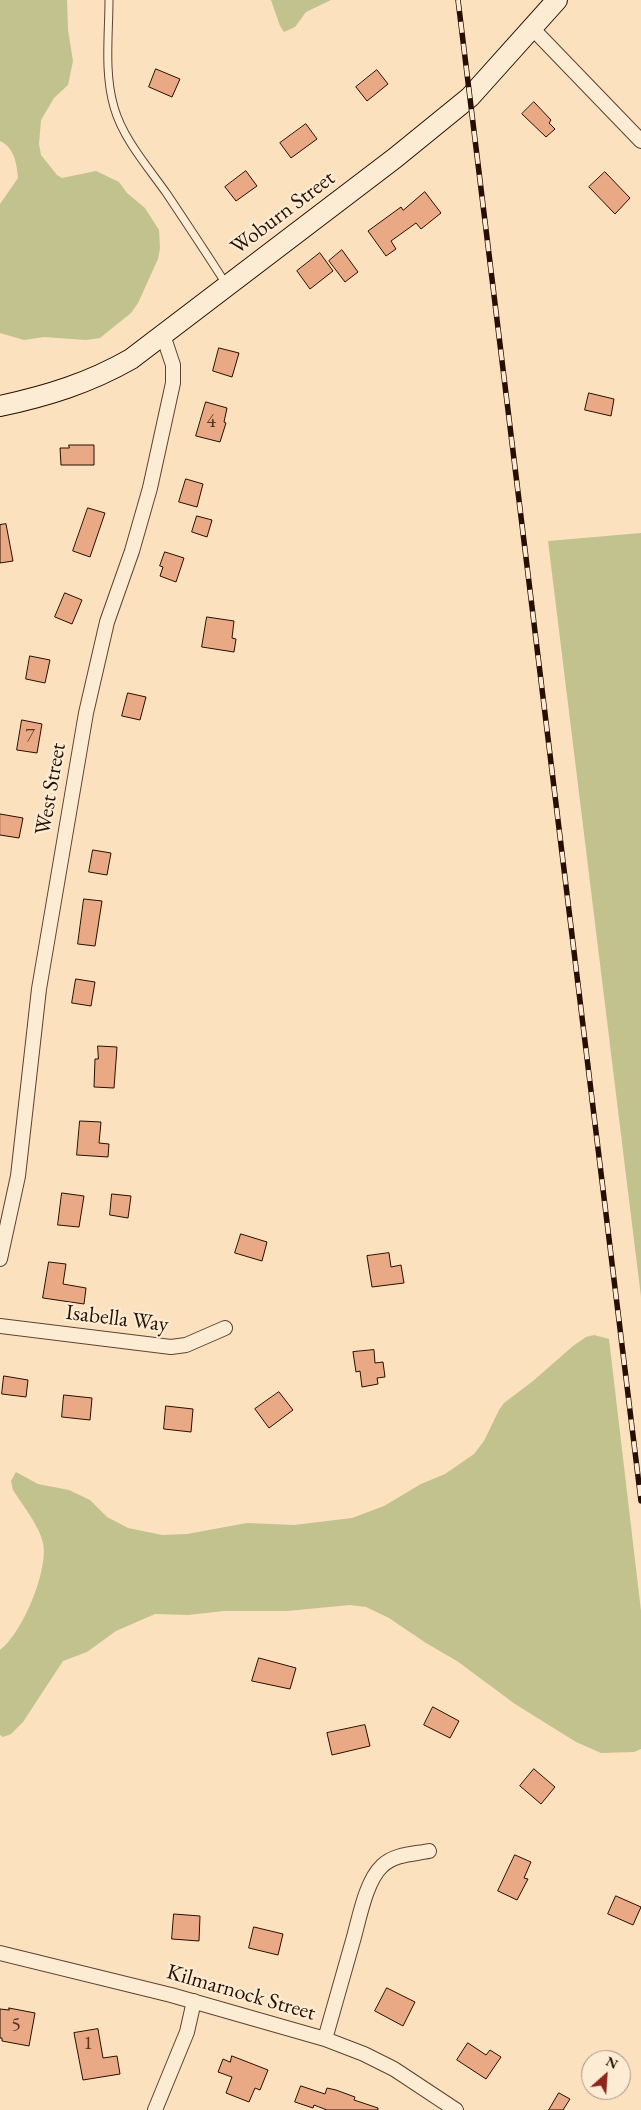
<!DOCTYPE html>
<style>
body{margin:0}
#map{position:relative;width:641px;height:2110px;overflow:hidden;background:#fbe1bd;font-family:"EB Garamond",serif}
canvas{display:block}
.north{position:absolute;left:581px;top:2050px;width:50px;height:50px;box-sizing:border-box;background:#fcecd4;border:1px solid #a79380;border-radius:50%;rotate:26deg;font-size:14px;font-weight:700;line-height:20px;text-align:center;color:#280e01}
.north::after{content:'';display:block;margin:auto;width:18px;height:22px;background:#8f2418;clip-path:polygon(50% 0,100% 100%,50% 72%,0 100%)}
</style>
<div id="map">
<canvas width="641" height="2110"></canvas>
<div class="north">N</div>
</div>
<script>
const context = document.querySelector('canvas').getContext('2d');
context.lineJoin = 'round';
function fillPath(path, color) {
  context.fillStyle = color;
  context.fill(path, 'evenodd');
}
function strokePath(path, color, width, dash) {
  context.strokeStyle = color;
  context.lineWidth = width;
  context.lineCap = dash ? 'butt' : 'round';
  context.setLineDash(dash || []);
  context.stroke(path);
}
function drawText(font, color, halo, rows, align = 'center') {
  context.font = font + ' "EB Garamond",serif';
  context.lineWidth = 4.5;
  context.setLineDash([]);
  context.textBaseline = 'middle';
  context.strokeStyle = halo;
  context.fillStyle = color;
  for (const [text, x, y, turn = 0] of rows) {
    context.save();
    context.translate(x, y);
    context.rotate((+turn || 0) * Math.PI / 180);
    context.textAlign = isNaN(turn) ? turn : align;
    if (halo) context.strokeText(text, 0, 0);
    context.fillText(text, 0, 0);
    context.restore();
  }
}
fillPath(new Path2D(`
 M 0,0 L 67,0 L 68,30 L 73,61 L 68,85 L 54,98 L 41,120 L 39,144 L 41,155 L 57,175 L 62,178 L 96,171 L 119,182 L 127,193 L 145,208 L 159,230 L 160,248 L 158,259 L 138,303 L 131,313 L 100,338 L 86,340 L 44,337 L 24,340 L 0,333 L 0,204 L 18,178 C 17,164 14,147 0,141 Z
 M 271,0 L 331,0 L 306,12 L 295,27 L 284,32 L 280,26 Z
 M 641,533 L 641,1297 L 548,541 Z
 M 594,1335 L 609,1339 L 641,1611 L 641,1749 L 634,1752 L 601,1753 L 576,1742 L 515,1704 L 457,1661 L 426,1643 L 389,1618 L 366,1607 L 350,1605 L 287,1611 L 224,1611 L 188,1615 L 155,1614 L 116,1631 L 87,1652 L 63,1661 L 23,1722 L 11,1734 L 3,1737 L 0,1735 L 0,1650 C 22,1634 49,1570 43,1543 C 40,1527 22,1504 13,1490 L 11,1481 L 16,1472 L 38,1484 L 69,1490 L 90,1500 L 107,1517 L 128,1528 L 162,1535 L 187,1534 L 247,1523 L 294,1525 L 352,1518 L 384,1506 L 421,1484 L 445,1474 L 474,1454 L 484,1441 L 499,1410 L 504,1403 L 533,1381 L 573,1346 L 586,1337 Z`), '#c2c28f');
const building = new Path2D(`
 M 156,69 L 180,79 L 172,97 L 149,87 Z
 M 377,70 L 388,84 L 367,101 L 356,87 Z
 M 534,102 L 551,120 L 549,123 L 555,129 L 546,137 L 522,114 Z
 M 306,124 L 317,139 L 291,158 L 280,143 Z
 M 246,171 L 257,186 L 236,201 L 225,187 Z
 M 605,172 L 630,198 L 615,214 L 589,187 Z
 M 425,192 L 441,213 L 421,229 L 416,223 L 391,241 L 396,249 L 386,256 L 368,231 L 401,207 L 403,210 Z
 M 342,250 L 358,272 L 345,282 L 329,261 Z
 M 320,253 L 333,271 L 310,289 L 297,271 Z
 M 219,348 L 239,353 L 232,377 L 213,371 Z
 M 589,393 L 614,399 L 611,416 L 585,410 Z
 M 206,402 L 227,408 L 224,422 L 226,423 L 220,442 L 196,436 Z
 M 69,445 L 94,445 L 94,465 L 61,465 L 60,448 L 69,448 Z
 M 186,479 L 203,484 L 197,507 L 179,502 Z
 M 88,508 L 105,513 L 90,557 L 73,551 Z
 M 197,516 L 212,520 L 207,537 L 192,532 Z
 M 6,524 L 13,561 L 0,563 L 0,525 Z
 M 165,552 L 184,558 L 176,582 L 160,576 L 163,567 L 160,566 Z
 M 65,593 L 82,600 L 72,624 L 55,617 Z
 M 207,617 L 234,621 L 232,638 L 236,639 L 234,652 L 202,647 Z
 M 30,656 L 50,660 L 45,683 L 26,679 Z
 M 128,693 L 146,697 L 140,720 L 122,716 Z
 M 22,720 L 42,724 L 37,753 L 17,750 Z
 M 0,814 L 23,818 L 19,838 L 0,835 Z
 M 93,850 L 111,853 L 107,875 L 89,872 Z
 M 84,899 L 102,901 L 95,946 L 78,944 Z
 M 76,979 L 95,982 L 91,1006 L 72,1003 Z
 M 98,1046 L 117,1047 L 114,1088 L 94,1087 L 95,1059 L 98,1059 Z
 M 80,1121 L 101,1122 L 99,1143 L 109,1144 L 108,1157 L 77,1155 Z
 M 62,1193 L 84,1196 L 79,1227 L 58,1225 Z
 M 112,1194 L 131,1196 L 128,1218 L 110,1215 Z
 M 241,1234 L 267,1242 L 262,1261 L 235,1253 Z
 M 389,1253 L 391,1267 L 401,1265 L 404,1283 L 372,1287 L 367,1256 Z
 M 49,1262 L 66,1264 L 63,1284 L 86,1288 L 84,1304 L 43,1298 Z
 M 374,1350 L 375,1363 L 383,1362 L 385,1377 L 377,1378 L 378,1384 L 362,1387 L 360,1371 L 356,1372 L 353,1352 Z
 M 4,1376 L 28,1380 L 26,1397 L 2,1394 Z
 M 279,1392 L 293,1410 L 269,1428 L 255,1409 Z
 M 64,1395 L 92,1398 L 90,1420 L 62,1417 Z
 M 166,1406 L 193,1409 L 191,1432 L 164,1429 Z
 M 259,1658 L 296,1668 L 290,1689 L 252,1681 Z
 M 433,1707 L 459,1721 L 450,1738 L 424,1725 Z
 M 365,1725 L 370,1746 L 332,1755 L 327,1733 Z
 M 534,1769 L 555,1787 L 541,1804 L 520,1786 Z
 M 515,1855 L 531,1862 L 524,1878 L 528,1879 L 517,1900 L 498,1891 Z
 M 616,1896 L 641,1907 L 633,1925 L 608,1914 Z
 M 174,1914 L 200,1916 L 199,1941 L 172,1939 Z
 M 254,1927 L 283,1934 L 278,1955 L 249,1948 Z
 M 387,1988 L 415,2002 L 403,2026 L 375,2011 Z
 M 9,2008 L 35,2013 L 29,2046 L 2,2041 L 2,2038 L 0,2038 L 0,2009 L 9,2010 Z
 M 98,2029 L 103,2058 L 117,2056 L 120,2074 L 83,2080 L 74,2033 Z
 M 468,2043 L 486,2055 L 490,2050 L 501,2057 L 486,2079 L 457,2060 Z
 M 232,2056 L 268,2070 L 260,2090 L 255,2088 L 249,2102 L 226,2093 L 232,2077 L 218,2072 L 223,2059 L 230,2062 Z
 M 301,2086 L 325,2094 L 327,2088 L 336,2090 L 355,2097 L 354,2100 L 378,2108 L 378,2110 L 327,2110 L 314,2105 L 313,2108 L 295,2102 Z
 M 559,2093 L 570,2099 L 563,2110 L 549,2110 Z`);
fillPath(building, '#eaa985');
strokePath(building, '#280e01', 1);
const lane = new Path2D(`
 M 109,0 C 109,34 104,73 114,107 C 123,139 148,167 167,194 C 187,224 207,254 226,284`);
const street = new Path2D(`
 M 532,28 L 641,141
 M 0,1259 L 18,1176 L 39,989 L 86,713 L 107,622 L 132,551 L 150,488 L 173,383 L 173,365 L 163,335
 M 0,1326 L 171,1347 L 186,1345 L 225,1328
 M 0,1953 L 171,1995 L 325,2039 L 364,2054 L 394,2069 L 456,2110
 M 325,2039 C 334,2008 343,1976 352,1944 C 359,1921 365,1882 382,1866 C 394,1854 414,1854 429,1851
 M 155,2110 L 187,2032 L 194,2001`);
const secondary = new Path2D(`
 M 0,406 C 47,396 89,383 131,359 L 395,158 L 470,97 L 557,0`);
strokePath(lane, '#5d4330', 9);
strokePath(street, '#5d4330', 16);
strokePath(secondary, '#280e01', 22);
strokePath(lane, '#fcecd4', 7);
strokePath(street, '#fcecd4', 14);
strokePath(secondary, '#fcecd4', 20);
const rail = new Path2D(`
 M 458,0 L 641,1501`);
strokePath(rail, '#280e01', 5.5);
strokePath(rail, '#fcecd4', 4, [11]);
drawText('20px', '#583522', null, [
 ["4",211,422],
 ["7",30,737],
 ["5",16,2026],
 ["1",88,2044]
]);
drawText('22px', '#280e01', '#fcecd4', [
 ["Woburn Street",283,213,-37],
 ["West Street",51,789,-80],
 ["Isabella Way",117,1319,7],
 ["Kilmarnock Street",241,1993,16]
]);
</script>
